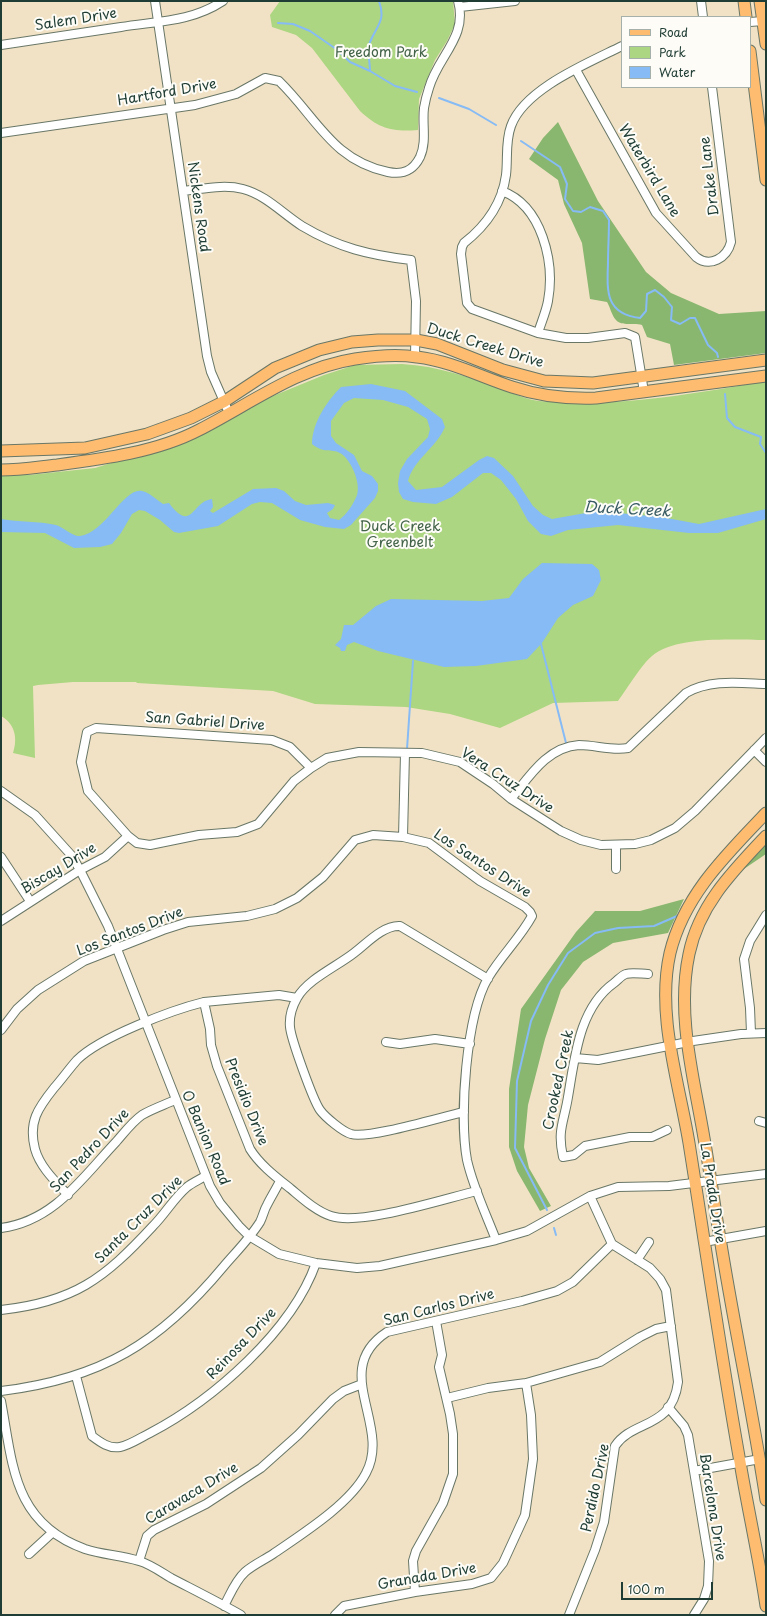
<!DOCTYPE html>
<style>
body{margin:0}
#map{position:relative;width:767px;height:1616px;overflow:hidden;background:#f2e2c5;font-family:"Playpen Sans",sans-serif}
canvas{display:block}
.frame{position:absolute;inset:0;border:2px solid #1f3d34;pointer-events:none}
.legend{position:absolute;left:621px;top:16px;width:130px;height:72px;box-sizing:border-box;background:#fdfcf7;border:1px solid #a4b0a9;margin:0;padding:5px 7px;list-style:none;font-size:12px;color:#1f3d34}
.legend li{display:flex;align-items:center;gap:8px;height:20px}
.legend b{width:20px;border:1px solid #a4b0a9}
.scale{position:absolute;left:621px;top:1582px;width:92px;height:18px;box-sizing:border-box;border:2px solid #1f3d34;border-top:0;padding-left:5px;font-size:12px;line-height:14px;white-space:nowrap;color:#1f3d34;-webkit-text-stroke:3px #fdfcf7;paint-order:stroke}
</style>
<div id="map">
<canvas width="767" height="1616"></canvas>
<div class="frame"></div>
<ul class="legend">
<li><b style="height:5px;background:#fdbc70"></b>Road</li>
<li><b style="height:11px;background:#acd682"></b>Park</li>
<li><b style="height:11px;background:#86bbf5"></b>Water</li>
</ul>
<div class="scale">100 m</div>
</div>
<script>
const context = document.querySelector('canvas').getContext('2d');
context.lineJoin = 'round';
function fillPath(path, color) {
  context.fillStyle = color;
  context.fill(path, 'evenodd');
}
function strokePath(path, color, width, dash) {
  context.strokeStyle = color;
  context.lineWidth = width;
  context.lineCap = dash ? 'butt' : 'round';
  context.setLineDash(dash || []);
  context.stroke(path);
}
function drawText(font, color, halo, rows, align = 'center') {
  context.font = font + ' "Playpen Sans",sans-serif';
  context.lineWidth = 4;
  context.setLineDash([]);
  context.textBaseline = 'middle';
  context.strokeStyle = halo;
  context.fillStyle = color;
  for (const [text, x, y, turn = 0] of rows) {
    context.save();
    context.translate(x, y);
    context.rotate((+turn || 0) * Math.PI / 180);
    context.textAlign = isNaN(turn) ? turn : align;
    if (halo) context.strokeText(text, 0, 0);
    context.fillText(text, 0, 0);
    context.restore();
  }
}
fillPath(new Path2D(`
 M 280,1 L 453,1 L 455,24 L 447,41 L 435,60 L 419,99 L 418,130 C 393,132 379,129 360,111 L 312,48 L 296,35 L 272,27 L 270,15 Z
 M 402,364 C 439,366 467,377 502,389 C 513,393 527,400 539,401 C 612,408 694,394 766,381 L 766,640 C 736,640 676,635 652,656 C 642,664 627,689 618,701 L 553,703 L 500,728 L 450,714 L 406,707 L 315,704 L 273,691 L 137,683 L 136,682 L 73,682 L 38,685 L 33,686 L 35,758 L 13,753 C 18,738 15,724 1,716 L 1,472 L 29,475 L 95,468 L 202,435 L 268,398 L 324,375 L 355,365 Z`), '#acd682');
fillPath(new Path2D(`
 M 558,122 L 598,201 L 646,272 L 671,293 L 719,314 L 766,311 L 766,353 L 674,365 L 670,344 L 647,337 L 642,325 C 634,322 622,327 616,320 C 612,316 610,307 607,302 L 590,299 L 582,243 L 564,204 L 558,180 L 529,159 L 543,138 Z
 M 766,843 L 766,854 L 738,873 Z
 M 684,899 L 668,933 L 613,943 L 583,962 L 561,990 L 545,1039 L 528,1105 L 524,1147 L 529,1168 L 551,1206 L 540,1211 L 517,1171 L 509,1147 L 509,1089 L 521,1009 L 576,932 L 595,911 L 640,911 Z`), '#89b770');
fillPath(new Path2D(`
 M 371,384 L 405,391 L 442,419 L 445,427 C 436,448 414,459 408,481 L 416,490 L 442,487 L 479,460 L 487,456 L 494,458 L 513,476 L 533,506 L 543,515 L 552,519 L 597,511 L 661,517 L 699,524 L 766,509 L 766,519 L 718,533 L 689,533 L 618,525 L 568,530 L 551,536 L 541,534 L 528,521 L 516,499 L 501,480 L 491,473 L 483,473 L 452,497 L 436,504 L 413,502 L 403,499 L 399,492 L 398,483 L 400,471 L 407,459 L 428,437 L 430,429 L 427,419 L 408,407 L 383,400 L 354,398 L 344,403 L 331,421 L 331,436 L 336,443 L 354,455 L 362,471 L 372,476 L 378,484 L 378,491 L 375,498 L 351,525 L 344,529 L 325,527 L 300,520 L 272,503 L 260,502 L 252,504 L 218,526 L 179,533 L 174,532 L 160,520 L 145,511 L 139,510 L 132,514 L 121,533 L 112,544 L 100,547 L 74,548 L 45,533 L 1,532 L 1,519 C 19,522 38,521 56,525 C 63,527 73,537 80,536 C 105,533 124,487 142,491 C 149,492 157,500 163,504 L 169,503 C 192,534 192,501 212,499 L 213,507 L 210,511 L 213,513 L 253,489 L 276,488 L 284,491 L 295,501 L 306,505 L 328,503 L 335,505 L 333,509 L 327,513 L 330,518 L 339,520 C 347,514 353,505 357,495 C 361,483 351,459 340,453 C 331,448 324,454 312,444 C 312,423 327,401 341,387 Z
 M 542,563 L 592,564 L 599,570 L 601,580 L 593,596 L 573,605 L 558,618 L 542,643 L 527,659 L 476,666 L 444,667 L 378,651 L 354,642 L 347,645 L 345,651 L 341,651 L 340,648 L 335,645 L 341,639 L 344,625 L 353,625 L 376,606 L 391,599 L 482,601 L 509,598 L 523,579 Z`), '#86bbf5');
strokePath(new Path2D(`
 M 278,23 L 293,24 L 310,31 L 336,49 L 350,62 L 370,71 L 395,86 L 417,92
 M 370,71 C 370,63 367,50 370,42 C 377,25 386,21 379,1
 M 439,98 L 469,109 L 496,125
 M 521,141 L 560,167 L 567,184 L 565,199 L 573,211 L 581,212 L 590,207 L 603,211 L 609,220 C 609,235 608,249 608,263 C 607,291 605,314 640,318 L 646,311 L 647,294 L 655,290 L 664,297 L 672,307 L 671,320 L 680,324 L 690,318 L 695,318 L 708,345 L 717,353 L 718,357
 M 725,394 L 727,418 L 735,427 L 761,437 L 760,444 L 766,453
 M 541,644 L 566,743
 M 407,749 L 413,661
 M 547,1210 L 515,1148 L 517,1081 L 531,1021 L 548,985 L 568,953 L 595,933 L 618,928 L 654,926 L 677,916
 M 554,1228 L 556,1235`), '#86bbf5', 2);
const minor = new Path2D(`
 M 155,1 L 207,356 L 211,372 L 229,413
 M 701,1 L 703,17
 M 460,7 L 515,1
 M 750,22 L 763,21
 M 1,45 C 41,39 81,33 121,27 C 158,21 191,22 223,1
 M 622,46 C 588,63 524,89 511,126 C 505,142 508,159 506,175 C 502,204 487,225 464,243 L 462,247 L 461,254 L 467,303 L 472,309 L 538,333 L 566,338 L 588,338 L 625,333 L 635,337 L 644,392
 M 576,70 L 656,213 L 696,257 C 710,268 727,258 731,242 L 712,87
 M 1,133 L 195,105 L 236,94 L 265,78 L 279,81 C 317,118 332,160 388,172 C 403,175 413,171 420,157 C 427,142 422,124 424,108 C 425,102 427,94 429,88 C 438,56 468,37 458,1
 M 183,191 C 203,189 224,184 243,189 C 266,195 283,214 302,226 C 339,248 369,255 411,260 L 416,301 L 415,356
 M 502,191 C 542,206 555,262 548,301 C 546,312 541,323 538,333
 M 754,750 L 766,762
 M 311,768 L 290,747 L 272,740 L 96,728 L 87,732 L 81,762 L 88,791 L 128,836 L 137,843 L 150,845 L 199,835 L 237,832 L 258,824 L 294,781 L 311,768 L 327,758 L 359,752 L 422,753 L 460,762 L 493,784 L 511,799 L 561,831 L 581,840 L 601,845 L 635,844 L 651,840 L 675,828 L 695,811 L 766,738
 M 1,791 L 35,815 L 72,856 L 80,870 L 108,926 L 210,1186 L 220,1203 L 239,1226 L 249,1236 L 279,1254 L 316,1263 L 357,1268 L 380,1266 L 496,1240 L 527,1231 L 590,1196 L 618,1187 L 669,1186 L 766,1174
 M 511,799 C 529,777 547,747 579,745 C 596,745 611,751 628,748 L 686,693 C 710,679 739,683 766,684
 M 403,837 L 405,753
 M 1,857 L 30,901
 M 616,869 L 616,845
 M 1,921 L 80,870 L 105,857 L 128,836
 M 648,974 C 642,974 632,972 626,974 C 622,975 618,980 614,983 C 579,1008 575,1057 568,1097 C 564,1122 557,1130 563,1157 L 574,1155 L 585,1146 L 630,1137 L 652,1137 L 667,1130
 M 204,1002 L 210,1029 L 211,1045 L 217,1066 L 250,1149 C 260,1165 276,1177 291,1189 C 303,1199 316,1211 331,1216 C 361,1226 443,1199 477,1191
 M 1,1030 L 17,1009 L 38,990 L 84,961 L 163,930 L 188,922 L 247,916 L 275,909 L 297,898 L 323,877 L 355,840 L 373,835 L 403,837 L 429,843 L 480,881 L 525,907 L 530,912 L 532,916 C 520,938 501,956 488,978 C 466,1016 459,1117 467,1160 C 473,1187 486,1214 496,1240
 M 751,1033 L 750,1008 L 744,959 L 750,941 L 766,915
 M 386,1042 L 400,1044 L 435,1039 L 470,1044
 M 575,1058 L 598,1060 L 693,1041 L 741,1034 L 766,1033
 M 464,1112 C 441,1117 369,1139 351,1134 C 343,1132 325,1117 320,1110 C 313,1100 291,1039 290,1027 C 289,1017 292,1007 297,998 C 308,979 336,967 354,953 C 366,944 383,925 400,926 L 488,979
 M 759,1121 L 766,1123
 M 68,1195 C 55,1181 40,1167 35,1149 C 28,1122 38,1108 54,1088 C 62,1079 69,1069 77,1060 C 100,1037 172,1010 204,1002 L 279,995 L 297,998
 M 1,1228 C 54,1221 82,1178 116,1142 C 124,1133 132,1122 142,1115 C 152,1109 164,1105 175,1100
 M 704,1242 L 766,1231
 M 637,1260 L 649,1242
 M 1,1310 C 74,1302 104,1279 153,1226 C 165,1214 174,1198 187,1187 C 192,1183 199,1180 205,1176
 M 76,1376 L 92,1436 C 100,1442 109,1449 120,1447 C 130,1445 140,1438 150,1433 C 213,1400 292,1331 316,1263
 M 1,1391 C 101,1379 160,1343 224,1266 C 236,1252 250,1238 260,1222 C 263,1216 264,1210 267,1205 C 271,1197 276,1189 280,1181
 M 447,1398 L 488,1388 L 526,1383 L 600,1362 L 640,1337 L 656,1329 L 671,1326
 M 1,1401 C 13,1465 13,1523 85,1549 C 103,1555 121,1555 139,1561 C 150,1564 161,1572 171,1578 C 194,1590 218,1602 241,1615
 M 668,1407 L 684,1426 L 688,1435 L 709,1561 L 708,1586 L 704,1599 L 694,1615
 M 694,1471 L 760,1459
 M 29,1554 L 53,1532
 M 139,1561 L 147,1536 L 154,1530 L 206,1504 L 261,1468 L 298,1435 L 333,1399 L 344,1391 L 362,1384
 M 415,1592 L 413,1561 L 416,1551 L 443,1503 L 453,1474 L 453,1434 L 450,1414 L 439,1367 L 442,1355 L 436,1321
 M 224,1606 C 230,1595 235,1581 245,1572 C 253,1565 264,1560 273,1554 C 302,1534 350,1504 366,1473 C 392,1425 329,1370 387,1332 L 522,1301 L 557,1291 L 573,1282 L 612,1244
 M 335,1615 L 344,1606 L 415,1592 L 472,1584 L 491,1578 L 503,1563 L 525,1515 L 533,1459 L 531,1415 L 526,1383
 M 569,1615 L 595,1550 L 604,1522 L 615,1446 C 633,1419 672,1430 678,1382 L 666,1290 L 660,1279 L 650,1268 L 612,1244 L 590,1196`);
const major = new Path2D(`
 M 744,1 L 746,17
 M 760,1 L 766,44
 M 750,51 L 766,180
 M 1,451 L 85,448 L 147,434 L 191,418 L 225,401 L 275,368 L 319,350 L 352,342 L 378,340 L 416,340 L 437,344 L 503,370 L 544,381 L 593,383 L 766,360
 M 1,470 C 20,470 38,467 57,465 C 103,459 157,452 199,430 C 250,404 297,368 355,359 C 374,356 398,354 417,357 C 451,361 481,377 512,387 C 539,396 567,399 596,398 L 766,376
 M 766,813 C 727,854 684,895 670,953 C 656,1015 679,1082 689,1143 C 706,1250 721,1356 740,1462 C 748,1510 759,1558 766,1606
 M 766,836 C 733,871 699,905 689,954 C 676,1015 694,1078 704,1138 C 710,1171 714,1205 720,1238 C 734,1326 753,1413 766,1500`);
strokePath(minor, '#697767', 10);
strokePath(major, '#697767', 13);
strokePath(minor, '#fff', 8);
strokePath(major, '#fdbc70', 11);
drawText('14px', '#1f3d34', '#fdfcf7', [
 ["Salem Drive",76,20,-9],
 ["Hartford Drive",167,93,-10],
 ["Waterbird Lane",649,171,59],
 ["Drake Lane",710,176,-97],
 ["Nickens Road",198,207,82],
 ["Duck Creek Drive",485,346,17],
 ["San Gabriel Drive",205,722,4],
 ["Vera Cruz Drive",507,781,33],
 ["Los Santos Drive",482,864,33],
 ["Biscay Drive",59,869,-31],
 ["Los Santos Drive",130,932,-21],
 ["Crooked Creek",559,1080,-78],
 ["Presidio Drive",246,1102,68],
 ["O Banion Road",205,1138,67],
 ["San Pedro Drive",90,1151,-47],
 ["La Prada Drive",712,1193,81],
 ["Santa Cruz Drive",139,1220,-45],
 ["San Carlos Drive",439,1308,-14],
 ["Reinosa Drive",242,1344,-46],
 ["Perdido Drive",596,1488,-78],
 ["Caravaca Drive",192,1494,-31],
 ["Barcelona Drive",712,1507,81],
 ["Granada Drive",427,1577,-10]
]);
drawText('14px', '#426348', '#fdfcf7', [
 ["Freedom Park",381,53],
 ["Duck Creek",400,527],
 ["Greenbelt",400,543]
]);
drawText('italic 15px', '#395c64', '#fdfcf7', [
 ["Duck Creek",627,510,3]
]);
</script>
